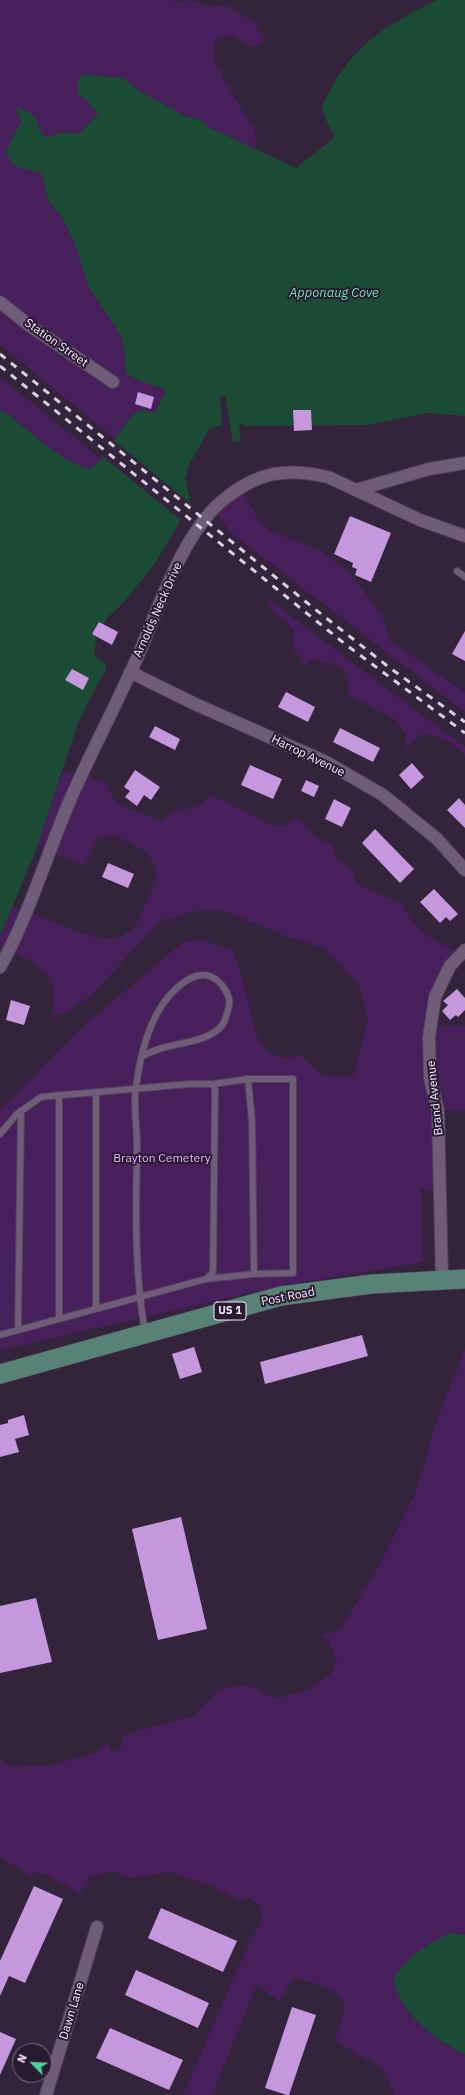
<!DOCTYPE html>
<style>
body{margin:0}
#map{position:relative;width:465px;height:2095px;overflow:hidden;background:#33233b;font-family:"IBM Plex Sans",sans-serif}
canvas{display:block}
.north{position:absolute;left:12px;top:2043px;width:40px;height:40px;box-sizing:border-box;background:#291931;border:1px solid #7b6e83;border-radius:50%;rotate:294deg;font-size:11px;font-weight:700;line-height:16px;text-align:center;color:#f7edfd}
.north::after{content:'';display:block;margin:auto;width:14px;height:18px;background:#50d398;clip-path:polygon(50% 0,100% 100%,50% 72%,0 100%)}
</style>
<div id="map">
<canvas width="465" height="2095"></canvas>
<div class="north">N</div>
</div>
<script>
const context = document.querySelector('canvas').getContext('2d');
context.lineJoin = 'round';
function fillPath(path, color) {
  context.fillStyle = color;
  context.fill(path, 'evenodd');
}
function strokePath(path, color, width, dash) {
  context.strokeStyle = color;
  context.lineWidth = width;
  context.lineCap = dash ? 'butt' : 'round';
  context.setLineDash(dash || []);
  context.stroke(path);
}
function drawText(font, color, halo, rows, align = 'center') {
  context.font = font + ' "IBM Plex Sans",sans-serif';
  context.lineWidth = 4;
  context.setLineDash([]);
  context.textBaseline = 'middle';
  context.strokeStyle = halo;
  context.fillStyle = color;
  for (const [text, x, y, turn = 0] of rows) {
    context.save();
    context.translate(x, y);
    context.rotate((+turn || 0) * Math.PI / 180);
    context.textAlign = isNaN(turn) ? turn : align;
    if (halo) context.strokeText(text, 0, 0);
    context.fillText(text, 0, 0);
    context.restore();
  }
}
fillPath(new Path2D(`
 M 0,0 L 171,0 L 176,2 L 191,0 L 210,7 L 225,5 L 254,21 L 263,39 L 258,46 L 252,47 L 231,35 L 215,41 L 213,56 L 218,68 L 220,69 L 222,76 L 255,132 L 256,149 L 208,127 L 202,120 L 187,117 L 139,91 L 123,78 L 82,74 L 78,94 L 87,101 L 98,114 L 78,134 L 62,132 L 48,137 L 42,135 L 26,110 L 16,108 L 21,122 L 26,170 L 41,171 L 48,200 L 63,219 L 75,245 L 89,288 L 115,326 L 123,342 L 126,373 C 137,382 152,384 166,389 L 155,413 L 141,410 L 132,415 L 99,462 L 91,469 C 60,462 34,434 9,415 L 0,411 L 0,377 L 100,458 L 114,438 L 0,345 Z
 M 240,488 L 262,525 L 273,532 L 319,550 L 349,571 L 382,616 L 391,642 L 465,692 L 465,712 L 232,534 L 215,511 Z
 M 268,599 L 465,747 L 465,757 C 457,743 439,736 422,734 L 406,749 L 406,735 L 397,721 L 347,694 L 348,678 L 340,666 L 314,659 L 304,666 L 299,656 L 293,649 L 294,630 L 268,606 Z
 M 64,770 L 81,775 L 82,773 L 108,785 L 112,797 L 122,806 L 160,820 L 182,809 L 197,807 L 212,795 L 274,826 L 284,826 L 295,818 L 306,825 L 313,835 L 334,846 L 335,857 L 352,869 L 356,882 L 363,887 L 403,904 C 412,930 435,940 458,952 L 448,967 L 432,1026 L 465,1026 L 465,1110 L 439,1111 L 438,1191 L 421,1189 L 423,1262 L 282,1286 L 0,1350 L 0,1111 L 85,1024 L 182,943 L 199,939 L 231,949 L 239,965 L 258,1040 L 270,1053 L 286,1058 L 301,1055 L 321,1075 L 353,1077 L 368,1019 L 359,985 L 324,948 L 285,936 L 225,911 L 195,911 L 160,921 L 91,996 L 67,1012 L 51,1016 C 66,976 31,959 0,947 L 0,936 L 12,906 L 90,936 L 112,939 L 124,935 L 135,926 L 156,881 L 155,866 L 146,852 L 116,836 L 105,837 L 97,840 L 84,866 L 37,845 L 47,813 Z
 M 465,1349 L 465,1935 L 450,1933 L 441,2042 L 465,2055 L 465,2095 L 395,2095 L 385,2075 L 376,2064 L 335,2042 L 345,2007 L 337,1993 L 311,1982 L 293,1979 L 279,2002 L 257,1984 L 212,2095 L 183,2095 L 248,1945 L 262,1919 L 260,1906 L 248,1898 L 241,1901 L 211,1886 L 169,1872 L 129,1878 L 113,1871 L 90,1876 L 80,1894 L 47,1875 L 34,1872 L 31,1876 L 0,1858 L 0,1757 L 10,1767 L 51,1765 L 94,1754 L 109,1741 L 109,1748 L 115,1753 L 123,1744 L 122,1738 L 127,1734 L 193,1716 L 219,1690 L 242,1685 L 258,1689 L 268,1696 L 278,1698 L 311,1689 L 331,1673 L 337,1661 L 329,1642 L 320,1636 L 341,1629 L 380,1564 L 412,1499 L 414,1498 L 438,1417 Z`), '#471f5a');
fillPath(new Path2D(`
 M 436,0 L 465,0 L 465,416 L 427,413 L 366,425 L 271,426 L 249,426 L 239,423 L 241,441 L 233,442 L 225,395 L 220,397 L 222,425 L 210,428 L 190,463 L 185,479 L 190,498 L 177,527 L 154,565 L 122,604 L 107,618 L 96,640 L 94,656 L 106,664 L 106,669 L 85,708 L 77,726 L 34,855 L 0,936 L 0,411 L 9,415 C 34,434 60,462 91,469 L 99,462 L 132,415 L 141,410 L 155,413 L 166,390 C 152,384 137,382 126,373 L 123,342 L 115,326 L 89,288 L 75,245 L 63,219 L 48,200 L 41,172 L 26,170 L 12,164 L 6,151 L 21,122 L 16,107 C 34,113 36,117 42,135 L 48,137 L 62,132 L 78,134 L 98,114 L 87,101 L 78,94 L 78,82 L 82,74 L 123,78 L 139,91 L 187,117 L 202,120 L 208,127 L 296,168 L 335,137 L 327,122 L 322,107 C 347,49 381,28 436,0 Z
 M 450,1933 L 465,1935 L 465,2055 C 433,2038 403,2016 393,1980 C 409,1954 424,1947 450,1933 Z`), '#1b4b35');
fillPath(new Path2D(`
 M 112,439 L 190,503 L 182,521 L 101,455 Z`), '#33233b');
fillPath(new Path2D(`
 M 138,392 L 154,397 L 151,409 L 135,404 Z
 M 293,410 L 311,410 L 312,430 L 294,431 Z
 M 350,516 L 391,533 L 371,582 L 355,575 L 357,569 L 352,567 L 353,563 L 334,554 Z
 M 99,622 L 118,632 L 112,645 L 92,634 Z
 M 465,631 L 465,661 L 452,654 Z
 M 72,669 L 89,678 L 83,690 L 65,680 Z
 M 286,692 L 315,707 L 308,722 L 278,707 Z
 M 155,726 L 180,739 L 175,750 L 149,737 Z
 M 340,728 L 380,748 L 373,762 L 333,742 Z
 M 412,763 L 424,777 L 411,789 L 399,775 Z
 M 250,765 L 282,779 L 273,799 L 241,785 Z
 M 135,770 L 160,787 L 151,800 L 144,795 L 137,806 L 125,797 L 130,791 L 124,787 Z
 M 306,780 L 319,786 L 314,797 L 301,791 Z
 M 459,798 L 465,805 L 465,828 L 447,810 Z
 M 334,799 L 351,808 L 342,827 L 325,819 Z
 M 375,829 L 414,869 L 400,883 L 362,843 Z
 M 108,863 L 134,874 L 128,888 L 102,877 Z
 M 434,889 L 458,914 L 450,921 L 446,917 L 440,923 L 420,902 Z
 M 457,989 L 465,998 L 465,1010 L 458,1017 L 456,1015 L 450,1020 L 442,1011 L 448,1005 L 443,1001 Z
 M 11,1000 L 30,1006 L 24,1025 L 6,1020 Z
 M 362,1335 L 368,1356 L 265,1384 L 260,1362 Z
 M 194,1347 L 202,1372 L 180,1379 L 172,1354 Z
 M 24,1415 L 29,1435 L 15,1439 L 19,1452 L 0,1457 L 0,1425 L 8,1423 L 8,1420 Z
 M 181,1517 L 207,1629 L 158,1640 L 132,1529 Z
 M 36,1598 L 52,1662 L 0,1673 L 0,1606 Z
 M 34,1886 L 63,1899 L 25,1983 L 9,1976 L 0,1996 L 0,1961 Z
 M 161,1908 L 237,1941 L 223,1972 L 148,1938 Z
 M 136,1970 L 209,2003 L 198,2028 L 125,1995 Z
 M 292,2007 L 316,2015 L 289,2095 L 287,2095 L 265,2088 Z
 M 110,2028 L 183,2060 L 169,2090 L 96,2058 Z
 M 0,2032 L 16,2039 L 0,2075 Z`), '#c598dd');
const service = new Path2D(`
 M 457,571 L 465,577
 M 142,1056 C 149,1053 155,1050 162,1048 C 179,1043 212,1041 223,1024 C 225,1021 226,1017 227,1013 C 231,1003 230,997 224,988 C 217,977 204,971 191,978 C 154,998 141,1048 136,1087 C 133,1106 137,1126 137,1145 C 136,1207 134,1269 145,1332
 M 248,1079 L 293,1079 L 293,1273 L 254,1274
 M 0,1134 L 17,1114 L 41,1097 L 189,1084 L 213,1084 L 215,1090 L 213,1272 L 206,1279 L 0,1335
 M 206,1279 L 254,1274 L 252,1121 L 248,1079 L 213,1084
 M 96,1309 L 96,1092
 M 59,1319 L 59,1095
 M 18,1330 L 21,1111`);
const minor = new Path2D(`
 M 0,302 L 30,326 L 113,382
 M 356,490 L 429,469 L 465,463
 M 130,672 L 195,704 L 326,762 L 383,795 L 437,839 L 465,870
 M 0,967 C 31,912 48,849 74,791 C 95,744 120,698 140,651 C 160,604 183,534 222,501 C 257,472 285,467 328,477 L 420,520 L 465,536
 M 442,1280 L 438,1111 L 430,1078 L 429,1037 L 435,997 L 450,966 L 465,950
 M 46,2095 L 97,1927`);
const primary = new Path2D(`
 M 0,1374 L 281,1296 L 372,1284 L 465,1279`);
strokePath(service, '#504157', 8);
strokePath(minor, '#504157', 14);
strokePath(primary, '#504157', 20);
strokePath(service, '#6e5c78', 6);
strokePath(minor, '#6e5c78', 12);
strokePath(primary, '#578275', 19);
strokePath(new Path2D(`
 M 0,354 L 316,610 L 390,668 L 465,722
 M 0,366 L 345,644 L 465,733`), '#dbd0e1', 3, [7, 7]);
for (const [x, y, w] of [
 [230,1311,32]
]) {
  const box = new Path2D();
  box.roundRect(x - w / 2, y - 9, w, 18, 3);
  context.fillStyle = '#291931';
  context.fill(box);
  strokePath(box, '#f7edfd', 1);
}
drawText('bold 11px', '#f7edfd', null, [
 ["US 1",230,1311]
]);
drawText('12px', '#f7edfd', '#291931', [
 ["Station Street",56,343,35],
 ["Arnolds Neck Drive",158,610,-66],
 ["Harrop Avenue",308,756,26],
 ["Brand Avenue",435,1098,-96],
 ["Post Road",288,1297,-11],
 ["Dawn Lane",72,2011,-73]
]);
drawText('12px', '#e6b6fe', '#291931', [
 ["Brayton Cemetery",162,1159]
]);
drawText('italic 13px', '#6be4ab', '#291931', [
 ["Apponaug Cove",334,293]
]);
</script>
